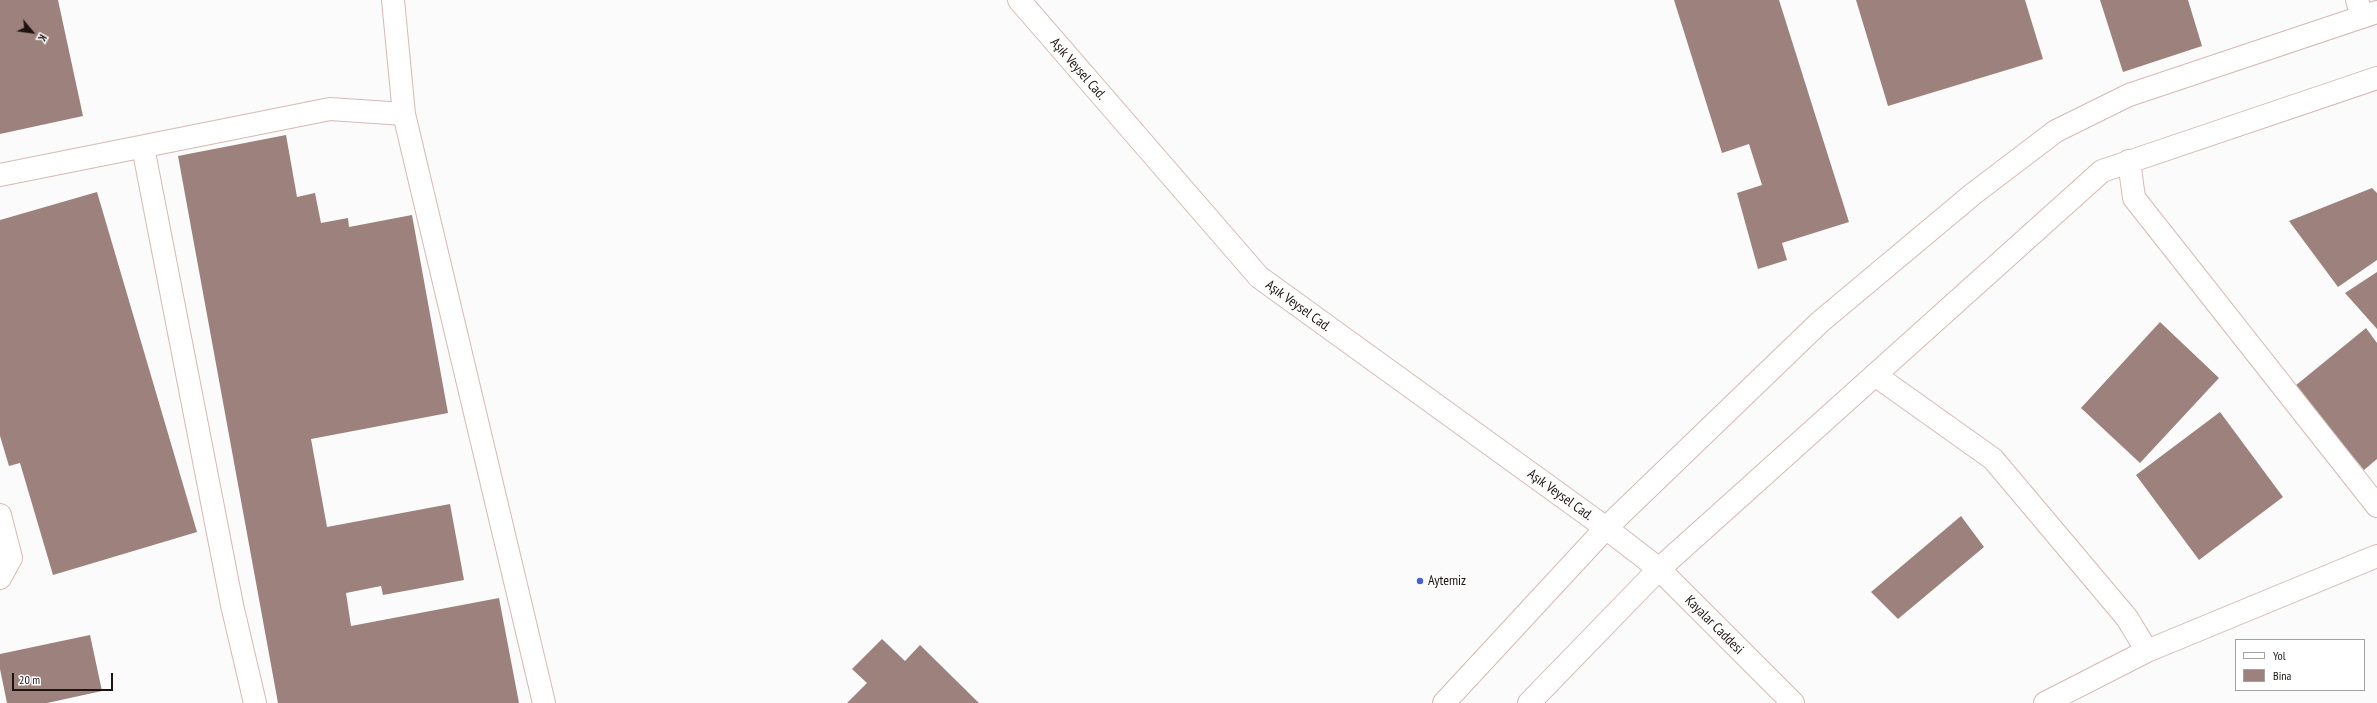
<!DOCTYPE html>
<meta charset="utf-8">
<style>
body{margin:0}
#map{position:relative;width:2377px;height:703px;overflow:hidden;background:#fbfbfb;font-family:"PT Sans Narrow",sans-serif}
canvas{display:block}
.legend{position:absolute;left:2235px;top:639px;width:130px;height:52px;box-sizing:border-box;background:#fff;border:1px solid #a5a1a0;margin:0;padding:5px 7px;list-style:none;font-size:12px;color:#1d1311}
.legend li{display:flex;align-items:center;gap:8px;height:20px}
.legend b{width:20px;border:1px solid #a5a1a0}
.north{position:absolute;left:12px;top:12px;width:40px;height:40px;-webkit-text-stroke:3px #fff;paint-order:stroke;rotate:119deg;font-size:11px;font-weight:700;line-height:16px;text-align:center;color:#1d1311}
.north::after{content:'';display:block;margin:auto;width:14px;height:18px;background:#1d1311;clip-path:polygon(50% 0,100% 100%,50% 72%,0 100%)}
.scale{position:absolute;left:12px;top:673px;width:101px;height:18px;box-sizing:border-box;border:2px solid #1d1311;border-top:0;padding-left:5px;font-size:12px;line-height:14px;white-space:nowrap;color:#1d1311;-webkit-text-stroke:3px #fff;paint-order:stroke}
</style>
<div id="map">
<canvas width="2377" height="703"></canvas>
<ul class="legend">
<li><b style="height:5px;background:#fff"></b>Yol</li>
<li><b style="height:11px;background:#9c817c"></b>Bina</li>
</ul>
<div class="north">K</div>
<div class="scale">20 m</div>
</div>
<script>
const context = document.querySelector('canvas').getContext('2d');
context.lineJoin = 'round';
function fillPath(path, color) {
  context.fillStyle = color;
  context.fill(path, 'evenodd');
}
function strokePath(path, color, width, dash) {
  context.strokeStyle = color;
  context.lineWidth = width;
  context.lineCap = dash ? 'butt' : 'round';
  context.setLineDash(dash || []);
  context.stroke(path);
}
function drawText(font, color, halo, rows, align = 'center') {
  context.font = font + ' "PT Sans Narrow",sans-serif';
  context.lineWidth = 3;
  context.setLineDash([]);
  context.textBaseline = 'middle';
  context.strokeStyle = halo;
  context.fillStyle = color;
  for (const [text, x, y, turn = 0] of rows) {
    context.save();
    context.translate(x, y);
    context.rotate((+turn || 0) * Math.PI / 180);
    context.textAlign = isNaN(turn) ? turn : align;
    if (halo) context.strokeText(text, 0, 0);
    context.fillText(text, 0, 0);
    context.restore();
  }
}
fillPath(new Path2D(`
 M 0,0 L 58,0 L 83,116 L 0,134 Z
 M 1674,0 L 1779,0 L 1849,222 L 1782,243 L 1787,260 L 1758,269 L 1737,193 L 1762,185 L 1749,144 L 1722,153 Z
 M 1856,0 L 2025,0 L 2043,59 L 1888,106 Z
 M 2100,0 L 2188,0 L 2202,46 L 2123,72 Z
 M 286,135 L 297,197 L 315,193 L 321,223 L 348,218 L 349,227 L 412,215 L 448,413 L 311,439 L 327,527 L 450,504 L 464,580 L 383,595 L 381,586 L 346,593 L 351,626 L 499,598 L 519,703 L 278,703 L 178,156 Z
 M 2372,188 L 2377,193 L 2377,260 L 2338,287 L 2289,221 Z
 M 97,192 L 197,532 L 53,575 L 20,463 L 9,466 L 0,436 L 0,220 Z
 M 2377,272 L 2377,329 L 2345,293 Z
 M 2160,322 L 2219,378 L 2140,463 L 2081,408 Z
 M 2366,328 L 2377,343 L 2377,459 L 2364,470 L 2295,386 Z
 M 2220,412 L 2283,497 L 2199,560 L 2136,475 Z
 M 1961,516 L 1984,547 L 1898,619 L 1871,592 Z
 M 90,635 L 102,691 L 47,703 L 7,703 L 0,669 L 0,654 Z
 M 882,639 L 905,661 L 920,645 L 979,703 L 847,703 L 867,683 L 852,669 Z`), '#9c817c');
const minor = new Path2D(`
 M 393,0 L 404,114
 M 2357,0 L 2362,17
 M 143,147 L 232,605 L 255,703
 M 2129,161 L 2134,198 L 2377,506
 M 0,175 L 330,109 L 404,114 L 544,703
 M 1875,375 L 1993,459 L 2127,618 L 2147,651
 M 0,515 L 11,558 L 0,578
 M 2045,703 L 2147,651 L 2377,556`);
const tertiary = new Path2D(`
 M 1019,0 L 1259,277 L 1606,528 L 1659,569 L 1793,703
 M 1444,703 L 1606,528 L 1820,322 L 1973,194 L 2056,131 L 2129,95 L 2377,12
 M 1529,703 L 1659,569 L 2102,171 L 2377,78`);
strokePath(minor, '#d6b9b3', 24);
strokePath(tertiary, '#d6b9b3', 24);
strokePath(minor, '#fff', 22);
strokePath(tertiary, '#fff', 22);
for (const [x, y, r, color] of [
 [1420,581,4,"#4960d5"]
]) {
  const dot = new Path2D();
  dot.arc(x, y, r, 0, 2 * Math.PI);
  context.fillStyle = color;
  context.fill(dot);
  strokePath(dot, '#fff', 1.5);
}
drawText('14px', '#1d1311', '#fff', [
 ["Aşık Veysel Cad.",1078,69,49],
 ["Aşık Veysel Cad.",1298,306,36],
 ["Aşık Veysel Cad.",1560,495,36],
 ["Kayalar Caddesi",1714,625,45]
]);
drawText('14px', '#1d1311', '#fff', [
 ["Aytemiz",1428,581]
], 'left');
</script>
